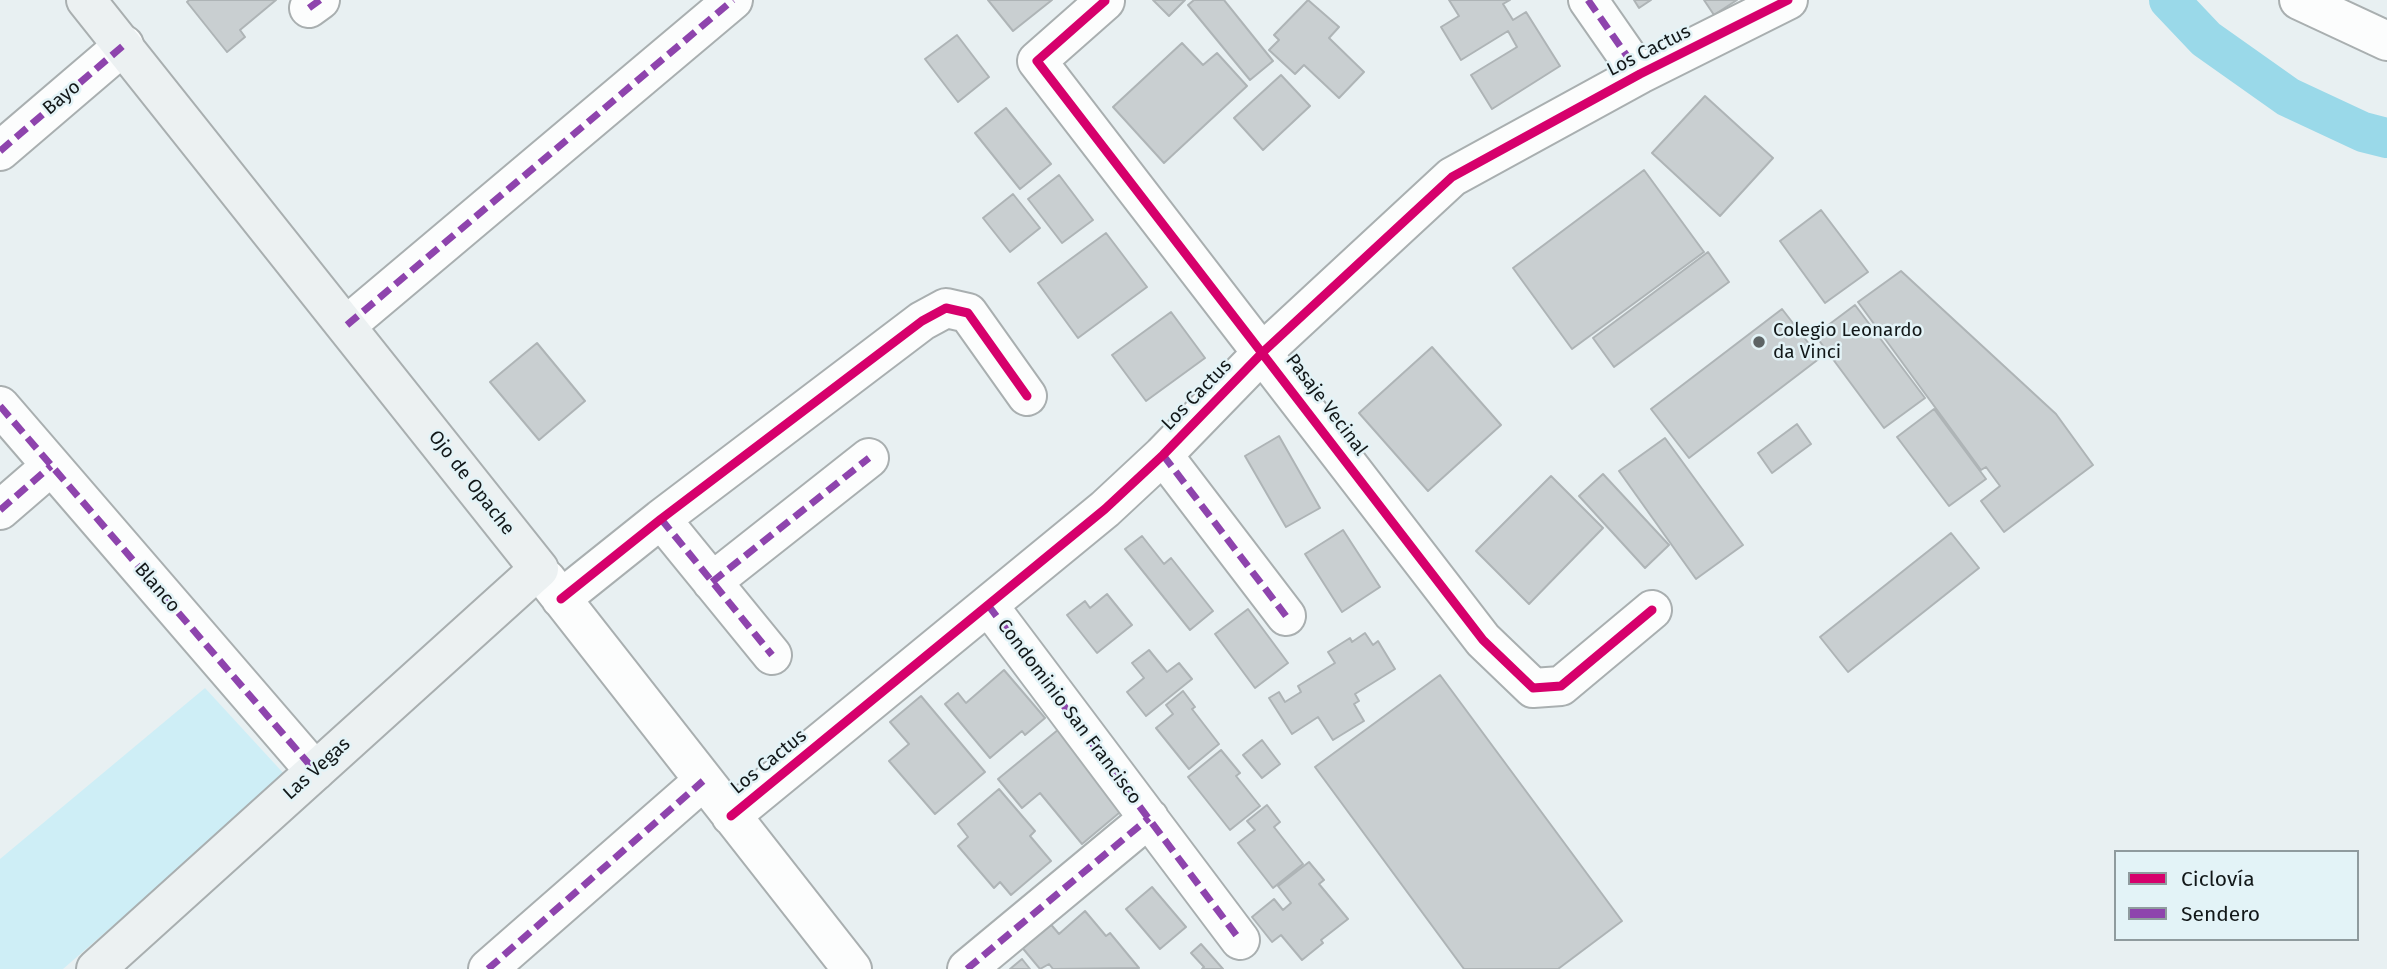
<!DOCTYPE html>
<meta charset="utf-8">
<style>
body{margin:0}
#map{position:relative;width:2387px;height:969px;overflow:hidden;background:#e8f0f2;font-family:"Fira Sans",sans-serif}
canvas{display:block}
.legend{position:absolute;left:2114px;top:850px;width:245px;height:91px;box-sizing:border-box;background:#e3f3f7;border:2px solid #8f9b9e;margin:0;padding:9px 12px;list-style:none;font-size:21px;color:#121819}
.legend li{display:flex;align-items:center;gap:14px;height:35px}
.legend b{width:35px;border:2px solid #8f9b9e}
</style>
<div id="map">
<canvas width="2387" height="969"></canvas>
<ul class="legend">
<li><b style="height:9px;background:#d6006c"></b>Ciclovía</li>
<li><b style="height:9px;background:#8e44ad"></b>Sendero</li>
</ul>
</div>
<script>
const context = document.querySelector('canvas').getContext('2d');
context.lineJoin = 'round';
function fillPath(path, color) {
  context.fillStyle = color;
  context.fill(path, 'evenodd');
}
function strokePath(path, color, width, dash) {
  context.strokeStyle = color;
  context.lineWidth = width;
  context.lineCap = dash ? 'butt' : 'round';
  context.setLineDash(dash || []);
  context.stroke(path);
}
function drawText(font, color, halo, rows, align = 'center') {
  context.font = font + ' "Fira Sans",sans-serif';
  context.lineWidth = 5;
  context.setLineDash([]);
  context.textBaseline = 'middle';
  context.strokeStyle = halo;
  context.fillStyle = color;
  for (const [text, x, y, turn = 0] of rows) {
    context.save();
    context.translate(x, y);
    context.rotate((+turn || 0) * Math.PI / 180);
    context.textAlign = isNaN(turn) ? turn : align;
    if (halo) context.strokeText(text, 0, 0);
    context.fillText(text, 0, 0);
    context.restore();
  }
}
fillPath(new Path2D(`
 M 205,688 L 286,776 L 63,969 L 0,969 L 0,859 Z`), '#ceeef6');
strokePath(new Path2D(`
 M 2169,0 L 2206,39 L 2288,97 L 2363,132 L 2387,138`), '#9ad9e9', 40);
const building = new Path2D(`
 M 189,0 L 276,0 L 240,30 L 245,37 L 227,52 L 187,2 Z
 M 988,0 L 1052,0 L 1013,31 Z
 M 1153,0 L 1185,0 L 1169,16 Z
 M 1194,0 L 1224,0 L 1273,61 L 1250,80 L 1188,5 Z
 M 1308,0 L 1339,27 L 1329,38 L 1364,72 L 1339,98 L 1304,65 L 1295,74 L 1269,50 L 1279,40 L 1274,35 Z
 M 1449,0 L 1510,0 L 1503,4 L 1513,20 L 1526,12 L 1560,66 L 1492,109 L 1471,75 L 1517,47 L 1508,31 L 1461,60 L 1441,27 L 1459,16 Z
 M 1634,0 L 1651,0 L 1639,8 Z
 M 1704,0 L 1737,0 L 1714,15 Z
 M 957,35 L 989,77 L 958,102 L 925,59 Z
 M 1182,43 L 1203,65 L 1217,53 L 1247,86 L 1164,163 L 1113,107 Z
 M 1281,75 L 1310,106 L 1263,150 L 1234,118 Z
 M 1705,96 L 1773,158 L 1720,216 L 1652,153 Z
 M 1006,108 L 1051,164 L 1020,189 L 975,133 Z
 M 1644,170 L 1704,252 L 1572,349 L 1513,268 Z
 M 1059,175 L 1093,220 L 1062,243 L 1028,199 Z
 M 1013,194 L 1040,228 L 1010,252 L 983,218 Z
 M 1821,210 L 1868,272 L 1825,303 L 1780,241 Z
 M 1106,233 L 1147,287 L 1078,338 L 1038,283 Z
 M 1708,252 L 1729,282 L 1614,367 L 1593,338 Z
 M 1901,271 L 2056,414 L 2093,465 L 2004,532 L 1981,501 L 2000,486 L 1986,467 L 1981,470 L 1858,302 Z
 M 1855,305 L 1925,398 L 1884,428 L 1815,335 Z
 M 1782,309 L 1820,358 L 1689,458 L 1651,409 Z
 M 1171,312 L 1205,358 L 1146,401 L 1112,355 Z
 M 537,343 L 585,401 L 539,440 L 490,382 Z
 M 1432,347 L 1501,425 L 1428,491 L 1359,413 Z
 M 1934,409 L 1986,479 L 1949,506 L 1897,437 Z
 M 1797,424 L 1811,444 L 1772,473 L 1758,453 Z
 M 1279,436 L 1320,508 L 1286,527 L 1245,456 Z
 M 1665,438 L 1743,545 L 1696,579 L 1619,471 Z
 M 1603,474 L 1669,545 L 1645,568 L 1579,496 Z
 M 1551,476 L 1603,528 L 1529,604 L 1476,551 Z
 M 1343,530 L 1380,587 L 1342,612 L 1305,554 Z
 M 1951,533 L 1979,568 L 1848,672 L 1820,637 Z
 M 1142,536 L 1164,564 L 1171,558 L 1213,611 L 1190,630 L 1125,549 Z
 M 1107,594 L 1132,625 L 1097,653 L 1067,615 L 1085,601 L 1090,608 Z
 M 1248,609 L 1288,663 L 1255,688 L 1215,634 Z
 M 1365,633 L 1373,645 L 1378,641 L 1395,669 L 1355,694 L 1359,701 L 1354,704 L 1364,721 L 1333,740 L 1318,717 L 1292,734 L 1269,698 L 1279,692 L 1285,702 L 1301,692 L 1298,686 L 1335,663 L 1328,652 L 1350,638 L 1352,642 Z
 M 1149,650 L 1167,672 L 1179,663 L 1192,679 L 1146,716 L 1127,692 L 1144,678 L 1132,663 Z
 M 1004,670 L 1045,718 L 1025,735 L 1022,731 L 990,758 L 945,704 L 958,693 L 966,703 Z
 M 1440,675 L 1622,921 L 1558,969 L 1464,969 L 1315,767 Z
 M 1183,691 L 1195,707 L 1192,709 L 1219,744 L 1189,769 L 1156,728 L 1173,714 L 1166,705 Z
 M 921,696 L 985,772 L 935,814 L 889,761 L 909,744 L 890,722 Z
 M 1059,729 L 1125,808 L 1082,844 L 1040,793 L 1022,808 L 998,779 Z
 M 1262,740 L 1280,764 L 1262,778 L 1243,755 Z
 M 1221,750 L 1240,773 L 1236,776 L 1260,806 L 1230,830 L 1188,777 Z
 M 999,789 L 1035,831 L 1030,836 L 1051,861 L 1011,895 L 1000,882 L 994,888 L 958,846 L 968,837 L 958,824 Z
 M 1267,805 L 1280,822 L 1274,827 L 1303,864 L 1273,888 L 1238,843 L 1255,830 L 1247,821 Z
 M 1309,862 L 1324,880 L 1319,884 L 1348,919 L 1321,940 L 1323,943 L 1302,960 L 1281,935 L 1272,942 L 1252,917 L 1274,899 L 1283,910 L 1291,903 L 1278,886 Z
 M 1152,887 L 1186,927 L 1160,949 L 1126,909 Z
 M 1085,911 L 1106,936 L 1110,933 L 1139,968 L 1053,969 L 1049,964 L 1040,969 L 1020,945 L 1048,921 L 1059,934 Z
 M 1201,944 L 1223,969 L 1202,969 L 1204,967 L 1191,953 Z
 M 1022,959 L 1030,969 L 1010,969 Z`);
fillPath(building, '#c9cfd1');
strokePath(building, '#aeb4b6', 2);
const minor = new Path2D(`
 M 1588,0 L 1627,56
 M 2299,0 L 2387,41
 M 1105,1 L 1037,61 L 1483,640 L 1533,688 L 1561,686 L 1652,610
 M 309,8 L 320,0
 M 0,151 L 124,45
 M 347,325 L 733,0
 M 0,406 L 315,771
 M 1163,455 L 1286,616
 M 0,510 L 51,466
 M 661,519 L 772,655
 M 546,579 L 852,969
 M 712,582 L 869,458
 M 561,599 L 661,519 L 922,321 L 946,308 L 968,313 L 1027,396
 M 988,605 L 1240,940
 M 731,816 L 1105,509 L 1163,455 L 1263,352 L 1452,177 L 1640,74 L 1788,0
 M 488,969 L 703,781
 M 967,969 L 1149,818`);
const secondary = new Path2D(`
 M 86,0 L 539,569 L 96,969`);
strokePath(minor, '#a9afb0', 42);
strokePath(secondary, '#a9afb0', 42);
strokePath(minor, '#fcfdfd', 38);
strokePath(secondary, '#ecf1f2', 38);
strokePath(new Path2D(`
 M 1588,0 L 1627,56
 M 309,8 L 320,0
 M 0,151 L 124,45
 M 347,325 L 733,0
 M 0,406 L 315,771
 M 1163,455 L 1286,616
 M 0,510 L 51,466
 M 661,519 L 772,655
 M 712,582 L 869,458
 M 988,605 L 1240,940
 M 488,969 L 703,781
 M 967,969 L 1149,818`), '#8e44ad', 7, [14, 7]);
strokePath(new Path2D(`
 M 1105,1 L 1037,61 L 1483,640 L 1533,688 L 1561,686 L 1652,610
 M 561,599 L 661,519 L 922,321 L 946,308 L 968,313 L 1027,396
 M 731,816 L 1105,509 L 1163,455 L 1263,352 L 1452,177 L 1640,74 L 1788,0`), '#d6006c', 9);
for (const [x, y, r, color] of [
 [1759,342,7,"#5d6465"]
]) {
  const dot = new Path2D();
  dot.arc(x, y, r, 0, 2 * Math.PI);
  context.fillStyle = color;
  context.fill(dot);
  strokePath(dot, '#e3f3f7', 2.5);
}
drawText('19px', '#121819', '#e3f3f7', [
 ["Los Cactus",1649,51,-27],
 ["Bayo",62,98,-40],
 ["Los Cactus",1197,395,-46],
 ["Pasaje Vecinal",1326,405,53],
 ["Ojo de Opache",471,483,52],
 ["Blanco",157,588,49],
 ["Condominio San Francisco",1069,712,53],
 ["Los Cactus",769,762,-39],
 ["Las Vegas",317,769,-42]
]);
drawText('19px', '#121819', '#e3f3f7', [
 ["Colegio Leonardo",1773,331],
 ["da Vinci",1773,353]
], 'left');
</script>
